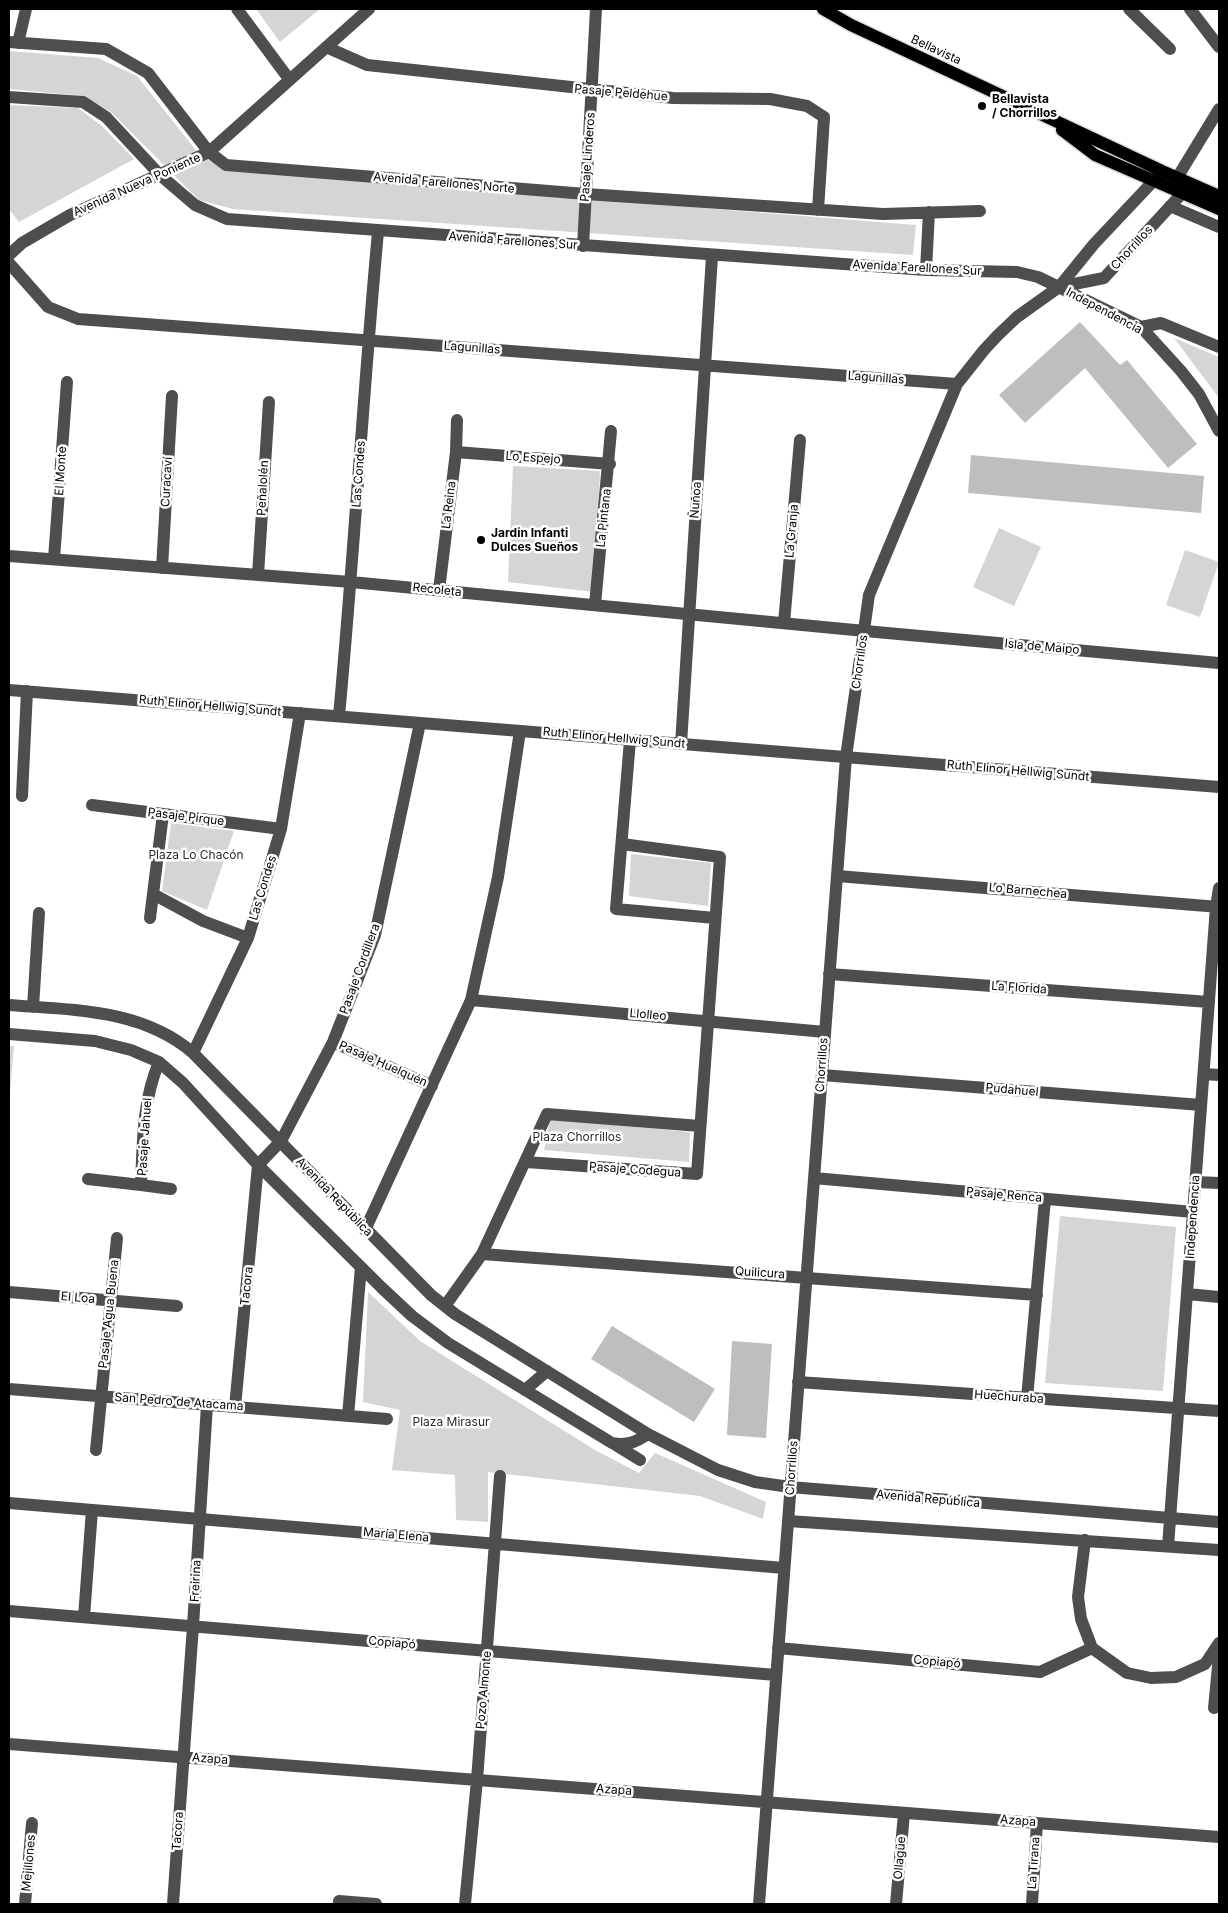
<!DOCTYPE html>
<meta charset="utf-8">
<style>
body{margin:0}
#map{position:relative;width:1228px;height:1913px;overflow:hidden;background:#fff;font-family:Inter,sans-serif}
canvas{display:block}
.frame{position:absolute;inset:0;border:10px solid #000;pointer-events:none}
</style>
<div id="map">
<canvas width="1228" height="1913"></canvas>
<div class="frame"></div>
</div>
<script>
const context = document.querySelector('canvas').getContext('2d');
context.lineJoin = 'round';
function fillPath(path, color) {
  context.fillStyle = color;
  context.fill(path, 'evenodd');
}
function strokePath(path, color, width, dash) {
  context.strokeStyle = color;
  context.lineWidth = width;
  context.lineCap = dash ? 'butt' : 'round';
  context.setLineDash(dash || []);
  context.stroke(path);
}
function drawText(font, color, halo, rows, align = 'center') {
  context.font = font + ' Inter,sans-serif';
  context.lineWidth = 5;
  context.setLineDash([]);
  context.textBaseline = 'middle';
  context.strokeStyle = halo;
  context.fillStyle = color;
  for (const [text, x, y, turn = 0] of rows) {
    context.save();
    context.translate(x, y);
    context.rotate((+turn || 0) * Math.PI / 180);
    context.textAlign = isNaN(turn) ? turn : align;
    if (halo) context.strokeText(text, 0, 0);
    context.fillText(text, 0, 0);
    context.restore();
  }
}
fillPath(new Path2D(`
 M 256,9 L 320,9 L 280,42 Z
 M 9,51 L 98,58 L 137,76 L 198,153 L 225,170 L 916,225 L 913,255 L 233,209 L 199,200 L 111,112 L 83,96 L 9,89 Z
 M 9,105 L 78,108 L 102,126 L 134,159 L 19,222 L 9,209 Z
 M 1174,338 L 1219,357 L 1219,398 Z
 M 513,466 L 600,471 L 594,592 L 508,582 Z
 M 999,528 L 1041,547 L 1014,606 L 973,587 Z
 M 1185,550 L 1219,562 L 1200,617 L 1166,605 Z
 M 171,823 L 234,831 L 207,910 L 162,891 Z
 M 631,854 L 711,863 L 708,906 L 629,896 Z
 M 9,1046 L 14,1046 L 9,1104 Z
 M 550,1119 L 690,1132 L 689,1162 L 544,1150 Z
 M 1060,1216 L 1176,1227 L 1163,1391 L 1045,1383 Z
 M 368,1292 L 420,1341 L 595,1450 L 639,1473 L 655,1453 L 766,1502 L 763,1519 L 700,1496 L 488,1472 L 488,1522 L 456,1520 L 455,1475 L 392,1470 L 400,1410 L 363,1402 Z`), '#d5d5d5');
fillPath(new Path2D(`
 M 1080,322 L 1120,365 L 1127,360 L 1197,444 L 1168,468 L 1085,368 L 1025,423 L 999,395 Z
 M 971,455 L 1204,476 L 1201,513 L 968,493 Z
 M 612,1326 L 715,1389 L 694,1422 L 591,1359 Z
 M 732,1341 L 772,1344 L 766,1438 L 727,1435 Z`), '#bebebe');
const major = new Path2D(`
 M 823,9 L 851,25 L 1162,171 L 1219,196
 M 1062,130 L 1095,155 L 1219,209`);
strokePath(major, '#dbdbdb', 15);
strokePath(new Path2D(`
 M 237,9 L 289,79
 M 1129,9 L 1170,49
 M 1190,9 L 1219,47
 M 9,42 L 106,49 L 148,73 L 209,152 L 226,165 L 586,194 L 883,214 L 980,211
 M 18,43 L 26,9
 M 326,47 L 367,65 L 673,98 L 770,99 L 807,106 L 824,117 L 818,210
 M 9,97 L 83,102 L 106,117 L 160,175 L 195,205 L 227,219 L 926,270 L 1017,272 L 1038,277 L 1141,327 L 1181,371 L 1199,394 L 1219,431
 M 1177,178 L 1219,109
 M 1170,206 L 1219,227
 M 583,246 L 596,9
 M 9,255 L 22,243 L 70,215 L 209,152 L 369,9
 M 9,263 L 48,307 L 78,319 L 957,384
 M 926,270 L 929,212
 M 1059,287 L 1104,278 L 1188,187
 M 1141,327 L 1161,323 L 1219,347
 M 456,452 L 610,464
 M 9,556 L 351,582 L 865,631 L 1219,663
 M 54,559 L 67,382
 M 162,568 L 172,396
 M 258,575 L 269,402
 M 439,590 L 456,452 L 457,420
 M 595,605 L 611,431
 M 784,623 L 800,440
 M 9,690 L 1219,787
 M 339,716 C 354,555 363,393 378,232
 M 630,740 L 616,909 L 715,918
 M 681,744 L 712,256
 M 22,796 L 27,691
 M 92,805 L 281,829
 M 837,876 L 1219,907
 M 153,894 L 203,921 L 248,938
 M 150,918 L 163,814
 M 829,974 L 1209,1002
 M 471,1000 L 825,1032
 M 9,1005 C 73,1010 142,1009 193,1053 L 431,1295 L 455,1314 L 648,1434 L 718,1470 L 755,1482 L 790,1487 L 1219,1522
 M 33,1007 L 39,913
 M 9,1034 L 95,1041 L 131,1050 L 159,1062 L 183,1083 L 258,1165 L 382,1288 L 412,1316 L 448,1343 L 612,1443 C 627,1446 636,1442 648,1434
 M 333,1042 L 432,1086
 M 193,1053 L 248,938 L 281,829 L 300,713
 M 1204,1074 L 1219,1075
 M 822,1075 L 1201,1105
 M 526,1162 L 697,1174 L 720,857 L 622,844
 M 258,1165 L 281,1141 L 333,1042 L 375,935 L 420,723
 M 814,1178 L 1193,1212
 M 88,1179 L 141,1185 C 143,1141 142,1103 159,1062
 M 1196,1182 L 1219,1183
 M 141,1185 L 171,1189
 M 365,1230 L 471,1000 L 498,877 L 520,731
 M 482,1254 L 1037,1295
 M 9,1292 L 177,1306
 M 1187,1294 L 1219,1297
 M 445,1306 L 482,1254 L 547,1114 L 700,1126
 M 798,1382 L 1219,1411
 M 9,1389 L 387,1419
 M 525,1390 L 547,1371
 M 1027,1398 L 1045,1199
 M 235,1407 L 258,1165
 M 348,1416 L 361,1267
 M 614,1444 L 640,1460
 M 96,1450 L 117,1238
 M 9,1503 L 784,1568
 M 788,1521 L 1219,1550
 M 1085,1540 L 1078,1597 L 1081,1619 L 1092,1648 L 1127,1673 L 1151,1678 L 1176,1677 L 1205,1664 L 1219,1643
 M 1168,1546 L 1216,907 L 1219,888
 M 9,1611 L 776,1675
 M 84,1617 L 92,1510
 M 778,1648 L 1040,1672 L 1092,1648
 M 1214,1708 L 1219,1656
 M 9,1744 L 1219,1837
 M 25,1904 L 32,1823
 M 173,1904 L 193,1626 L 207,1405
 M 339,1904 L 339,1901 L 376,1904
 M 465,1904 L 477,1780 L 500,1476
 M 759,1904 L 846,757 L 869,595 L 957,384 L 984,350 L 998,335 L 1017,317 L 1059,287 L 1094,244 L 1161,173
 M 896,1904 L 904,1813
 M 1032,1904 L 1037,1823`), '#4e4e4e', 12);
strokePath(major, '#000', 12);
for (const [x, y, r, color] of [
 [982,106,5,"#000"],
 [481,540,5,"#000"]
]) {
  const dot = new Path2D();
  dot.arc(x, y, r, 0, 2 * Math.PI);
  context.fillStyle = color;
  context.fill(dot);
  strokePath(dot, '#fff', 2);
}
drawText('12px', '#000', '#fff', [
 ["Bellavista",936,50,25],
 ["Pasaje Peldehue",621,93,5],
 ["Pasaje Linderos",588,157,-86],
 ["Avenida Farellones Norte",444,183,5],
 ["Avenida Nueva Poniente",137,185,-24],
 ["Avenida Farellones Sur",513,241,4],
 ["Chorrillos",1132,248,-47],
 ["Avenida Farellones Sur",917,268,3],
 ["Independencia",1104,311,28],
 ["Lagunillas",472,348,4],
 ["Lagunillas",876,378,4],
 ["Lo Espejo",533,458,4],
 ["El Monte",61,471,-86],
 ["Las Condes",359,474,-86],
 ["Curacaví",167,482,-87],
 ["Peñalolén",263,488,-87],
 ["Ñuñoa",696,500,-86],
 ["La Reina",449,505,-83],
 ["La Pintana",604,518,-84],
 ["La Granja",792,531,-85],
 ["Recoleta",437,590,6],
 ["Isla de Maipo",1042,647,5],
 ["Chorrillos",860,662,-82],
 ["Ruth Elinor Hellwig Sundt",210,706,5],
 ["Ruth Elinor Hellwig Sundt",614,738,5],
 ["Ruth Elinor Hellwig Sundt",1018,771,5],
 ["Pasaje Pirque",186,817,7],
 ["Las Condes",263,888,-73],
 ["Lo Barnechea",1028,891,5],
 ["Pasaje Cordillera",360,969,-70],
 ["La Florida",1019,988,4],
 ["Llolleo",648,1015,5],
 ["Pasaje Huelquén",383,1064,24],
 ["Chorrillos",822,1065,-86],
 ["Pudahuel",1012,1090,5],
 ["Pasaje Jahuel",145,1137,-86],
 ["Pasaje Codegua",635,1170,4],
 ["Pasaje Renca",1004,1195,5],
 ["Avenida República",334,1197,46],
 ["Independencia",1193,1217,-86],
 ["Quilicura",760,1273,4],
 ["Tacora",247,1286,-84],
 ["El Loa",78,1298,5],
 ["Pasaje Agua Buena",109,1314,-84],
 ["Huechuraba",1009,1397,4],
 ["San Pedro de Atacama",179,1402,4],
 ["Chorrillos",792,1468,-86],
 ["Avenida República",928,1499,5],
 ["María Elena",396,1535,5],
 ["Freirina",196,1581,-87],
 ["Copiapó",392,1643,5],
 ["Copiapó",937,1662,5],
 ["Pozo Almonte",484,1690,-85],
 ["Azapa",210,1759,4],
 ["Azapa",614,1790,4],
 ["Azapa",1018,1821,4],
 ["Tacora",178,1831,-86],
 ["Ollagüe",900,1858,-85],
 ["Mejillones",29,1863,-85],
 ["La Tirana",1034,1863,-86]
]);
drawText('bold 12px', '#000', '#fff', [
 ["Bellavista",992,99],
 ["/ Chorrillos",992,113],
 ["Jardin Infanti",491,533],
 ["Dulces Sueños",491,547]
], 'left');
drawText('12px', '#2c2c2c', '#fff', [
 ["Plaza Lo Chacón",196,855],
 ["Plaza Chorrillos",577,1137],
 ["Plaza Mirasur",451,1422]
]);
</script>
